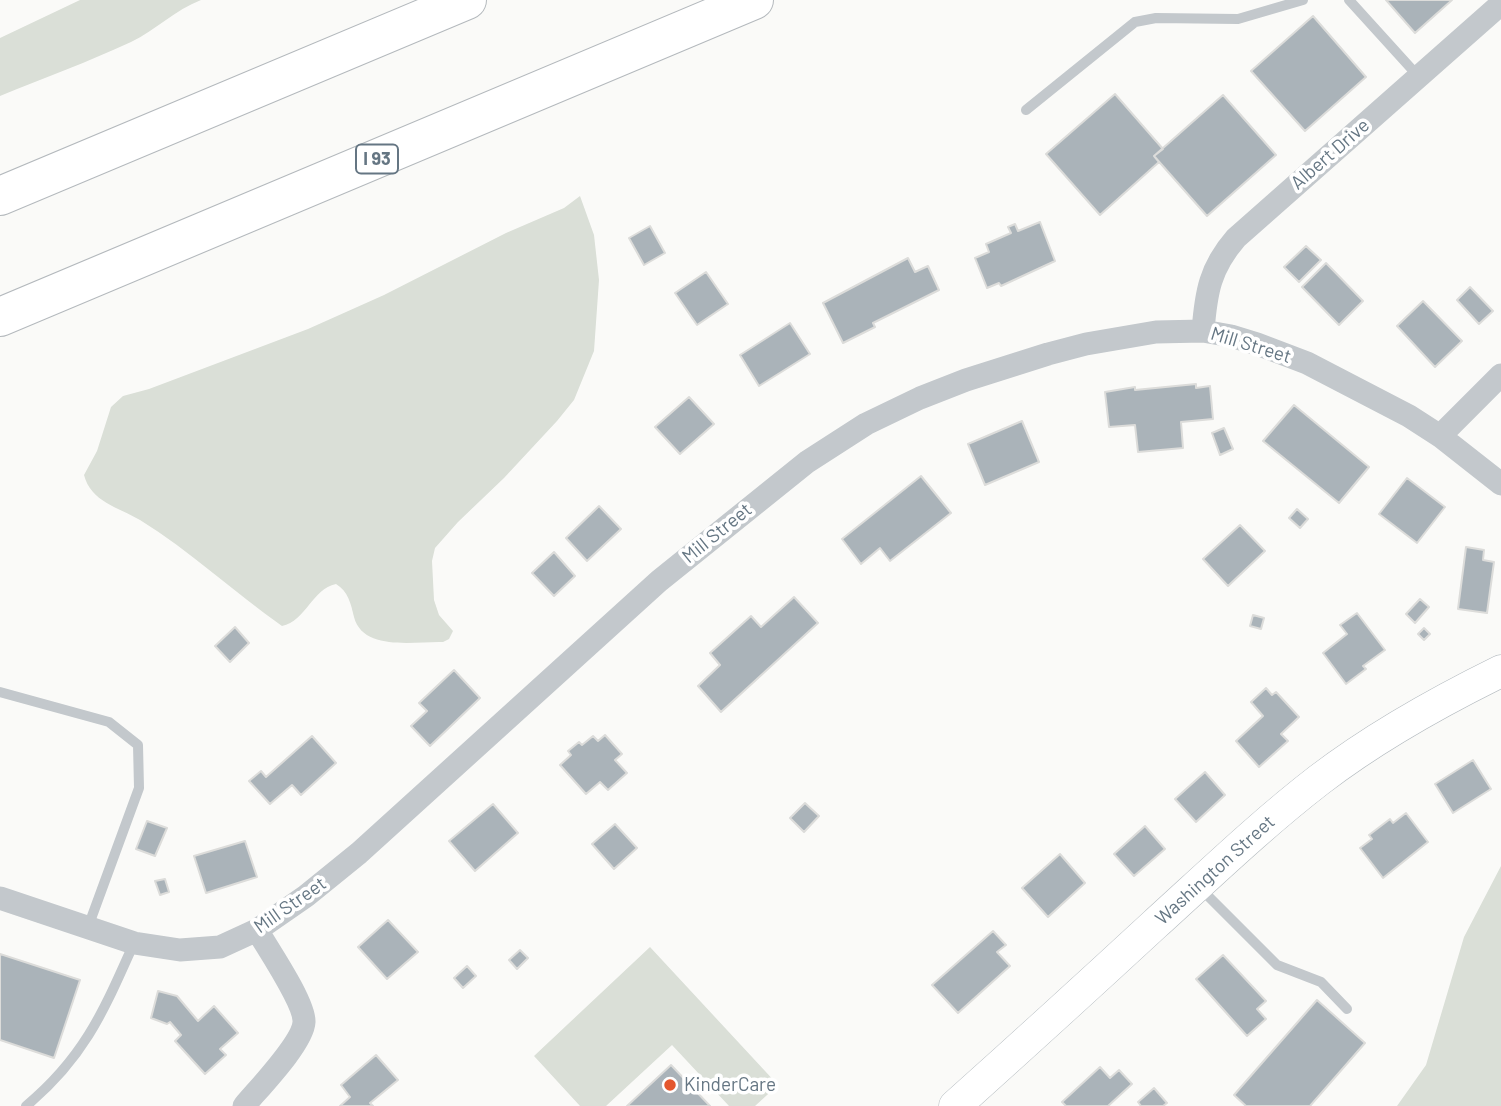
<!DOCTYPE html>
<style>
body{margin:0}
canvas{display:block;background:#fafaf8}
</style>
<canvas width="1501" height="1106"></canvas>
<script>
const context = document.querySelector('canvas').getContext('2d');
context.lineJoin = 'round';
function fillPath(path, color) {
  context.fillStyle = color;
  context.fill(path, 'evenodd');
}
function strokePath(path, color, width, dash) {
  context.strokeStyle = color;
  context.lineWidth = width;
  context.lineCap = dash ? 'butt' : 'round';
  context.setLineDash(dash || []);
  context.stroke(path);
}
function drawText(font, color, halo, rows, align = 'center') {
  context.font = font + ' Barlow,sans-serif';
  context.lineWidth = 7;
  context.setLineDash([]);
  context.textBaseline = 'middle';
  context.strokeStyle = halo;
  context.fillStyle = color;
  for (const [text, x, y, turn = 0] of rows) {
    context.save();
    context.translate(x, y);
    context.rotate((+turn || 0) * Math.PI / 180);
    context.textAlign = isNaN(turn) ? turn : align;
    if (halo) context.strokeText(text, 0, 0);
    context.fillText(text, 0, 0);
    context.restore();
  }
}
fillPath(new Path2D(`
 M 80,0 L 201,0 C 175,10 156,30 131,42 C 88,62 44,78 0,96 L 0,38 Z
 M 580,196 L 594,235 L 599,280 L 594,351 L 574,400 L 557,421 L 504,478 L 458,522 L 435,548 L 432,561 L 434,600 L 439,615 L 453,631 L 449,639 L 443,642 C 416,641 363,652 354,617 C 351,604 348,591 336,584 C 312,589 306,621 282,626 C 234,592 190,551 140,520 C 118,507 91,502 84,475 L 97,451 L 111,407 L 123,396 L 149,389 L 308,329 L 384,295 L 506,233 L 564,208 Z
 M 1501,866 L 1501,1106 L 1397,1106 L 1426,1065 L 1464,937 Z
 M 650,947 L 778,1085 L 755,1106 L 729,1106 L 672,1045 L 606,1106 L 580,1106 L 534,1056 Z`), '#dadfd7');
const building = new Path2D(`
 M 1386,0 L 1452,0 L 1415,33 Z
 M 1313,16 L 1366,77 L 1305,131 L 1251,71 Z
 M 1115,94 L 1163,149 L 1154,156 L 1159,162 L 1100,215 L 1046,154 Z
 M 1223,95 L 1276,155 L 1207,216 L 1154,156 Z
 M 1040,222 L 1055,261 L 1001,286 L 999,283 L 987,288 L 975,258 L 989,252 L 986,244 L 1011,233 L 1008,227 L 1015,224 L 1018,231 Z
 M 650,226 L 665,253 L 644,265 L 629,238 Z
 M 1306,246 L 1321,260 L 1299,282 L 1284,267 Z
 M 908,258 L 915,272 L 928,266 L 939,290 L 873,323 L 875,327 L 843,343 L 823,303 Z
 M 1326,263 L 1363,301 L 1339,325 L 1302,287 Z
 M 706,272 L 728,304 L 697,325 L 675,293 Z
 M 1470,287 L 1493,311 L 1479,324 L 1457,300 Z
 M 1423,301 L 1462,341 L 1435,367 L 1397,326 Z
 M 790,323 L 810,354 L 759,386 L 740,355 Z
 M 1196,384 L 1196,388 L 1210,386 L 1213,419 L 1181,422 L 1183,448 L 1138,452 L 1135,425 L 1109,427 L 1105,392 L 1135,387 L 1135,390 Z
 M 689,397 L 714,424 L 680,454 L 655,427 Z
 M 1294,405 L 1369,467 L 1339,503 L 1263,441 Z
 M 1022,421 L 1039,462 L 985,485 L 968,444 Z
 M 1224,428 L 1233,449 L 1220,455 L 1212,433 Z
 M 921,476 L 951,513 L 890,561 L 880,548 L 861,564 L 842,539 Z
 M 1407,478 L 1445,507 L 1417,543 L 1379,514 Z
 M 599,506 L 621,529 L 587,561 L 566,538 Z
 M 1297,509 L 1308,519 L 1300,528 L 1289,518 Z
 M 1240,525 L 1265,551 L 1228,586 L 1203,559 Z
 M 1466,547 L 1484,550 L 1483,560 L 1494,562 L 1487,613 L 1458,609 Z
 M 554,552 L 575,576 L 554,596 L 532,573 Z
 M 794,597 L 818,623 L 721,712 L 698,686 L 720,665 L 710,653 L 751,616 L 761,627 Z
 M 1420,599 L 1429,607 L 1415,623 L 1406,614 Z
 M 1357,613 L 1385,650 L 1363,666 L 1366,669 L 1346,684 L 1323,653 L 1347,634 L 1340,625 Z
 M 1253,615 L 1264,618 L 1261,629 L 1250,626 Z
 M 235,627 L 249,643 L 230,662 L 215,646 Z
 M 1424,628 L 1430,634 L 1424,640 L 1418,634 Z
 M 454,670 L 480,698 L 430,746 L 411,726 L 427,711 L 419,703 Z
 M 1266,688 L 1272,695 L 1276,692 L 1299,717 L 1281,734 L 1288,741 L 1259,767 L 1236,741 L 1263,716 L 1251,702 Z
 M 605,735 L 622,754 L 615,760 L 627,773 L 608,790 L 600,782 L 586,794 L 560,765 L 571,755 L 568,751 L 579,742 L 582,745 L 593,736 L 598,741 Z
 M 312,736 L 336,763 L 301,795 L 292,785 L 270,804 L 249,781 L 261,771 L 266,777 Z
 M 1473,760 L 1491,789 L 1453,813 L 1435,784 Z
 M 1205,772 L 1225,795 L 1196,822 L 1175,799 Z
 M 805,803 L 819,816 L 804,832 L 790,818 Z
 M 493,804 L 518,833 L 475,871 L 449,841 Z
 M 1406,813 L 1428,842 L 1383,878 L 1360,848 L 1372,839 L 1369,835 L 1390,819 L 1393,823 Z
 M 147,821 L 167,828 L 155,856 L 136,849 Z
 M 615,824 L 637,848 L 614,869 L 592,844 Z
 M 1145,826 L 1165,849 L 1134,876 L 1114,854 Z
 M 245,841 L 257,877 L 206,893 L 194,856 Z
 M 1060,854 L 1085,883 L 1048,917 L 1022,888 Z
 M 165,879 L 169,892 L 160,895 L 155,881 Z
 M 388,920 L 418,952 L 387,979 L 358,947 Z
 M 993,931 L 1006,945 L 997,952 L 1010,966 L 958,1013 L 932,985 Z
 M 520,950 L 528,958 L 517,969 L 509,960 Z
 M 0,954 L 80,980 L 54,1058 L 0,1040 Z
 M 1223,955 L 1266,1001 L 1257,1009 L 1266,1019 L 1247,1036 L 1196,979 Z
 M 467,966 L 476,976 L 463,988 L 454,978 Z
 M 158,991 L 177,996 L 198,1021 L 214,1006 L 238,1033 L 220,1049 L 226,1055 L 205,1074 L 175,1041 L 181,1035 L 170,1022 L 167,1024 L 151,1018 Z
 M 1317,1000 L 1365,1043 L 1310,1106 L 1246,1106 L 1234,1095 Z
 M 376,1055 L 398,1080 L 370,1103 L 373,1106 L 340,1106 L 350,1097 L 341,1085 Z
 M 671,1065 L 710,1106 L 627,1106 Z
 M 1100,1067 L 1110,1078 L 1119,1070 L 1132,1084 L 1108,1106 L 1066,1106 L 1062,1102 Z
 M 1154,1088 L 1167,1103 L 1163,1106 L 1141,1106 L 1138,1102 Z`);
fillPath(building, '#aab3b9');
strokePath(building, '#dcdcda', 2);
const secondary = new Path2D(`
 M 955,1106 C 1022,1046 1089,985 1155,924 C 1209,875 1262,824 1319,780 C 1375,737 1438,702 1501,671`);
const highway = new Path2D(`
 M 0,196 L 467,0
 M 0,317 L 754,0`);
strokePath(secondary, '#b3babf', 33);
strokePath(highway, '#b4b9bd', 40);
strokePath(new Path2D(`
 M 1349,0 L 1418,76
 M 1026,110 L 1135,22 L 1156,18 L 1238,19 L 1303,0
 M 0,692 L 109,722 L 138,745 L 139,788 L 88,927
 M 1199,887 L 1277,965 L 1321,982 L 1347,1009
 M 26,1106 C 85,1057 104,1010 134,943`), '#c3c8cc', 10);
strokePath(new Path2D(`
 M 1203,331 C 1206,292 1210,268 1236,238 L 1501,4
 M 1440,436 L 1501,375
 M 0,898 L 134,943 L 180,950 L 220,947 L 257,930 L 306,896 L 359,853 L 659,581 L 807,462 L 866,424 L 920,398 L 966,380 L 1048,354 L 1086,344 L 1156,332 L 1203,331 L 1231,336 L 1257,344 L 1307,363 L 1409,416 L 1440,436 L 1501,484
 M 244,1106 C 259,1088 303,1043 304,1022 C 305,1003 268,949 257,930`), '#c3c8cc', 23);
strokePath(secondary, '#fff', 32);
strokePath(highway, '#fff', 38);
for (const [x, y, r, color] of [
 [670,1085,7,"#e4572e"]
]) {
  const dot = new Path2D();
  dot.arc(x, y, r, 0, 2 * Math.PI);
  context.fillStyle = color;
  context.fill(dot);
  strokePath(dot, '#fff', 2.5);
}
for (const [x, y, w] of [
 [377,159,42]
]) {
  const box = new Path2D();
  box.roundRect(x - w / 2, y - 14.5, w, 29, 5);
  context.fillStyle = '#fff';
  context.fill(box);
  strokePath(box, '#657683', 2);
}
drawText('bold 18px', '#657683', null, [
 ["I 93",377,159]
]);
drawText('19px', '#657683', '#fff', [
 ["Albert Drive",1330,154,-41],
 ["Mill Street",1251,345,17],
 ["Mill Street",717,533,-39],
 ["Washington Street",1215,870,-42],
 ["Mill Street",290,905,-35]
]);
drawText('19px', '#657683', '#fff', [
 ["KinderCare",684,1085]
], 'left');
</script>
